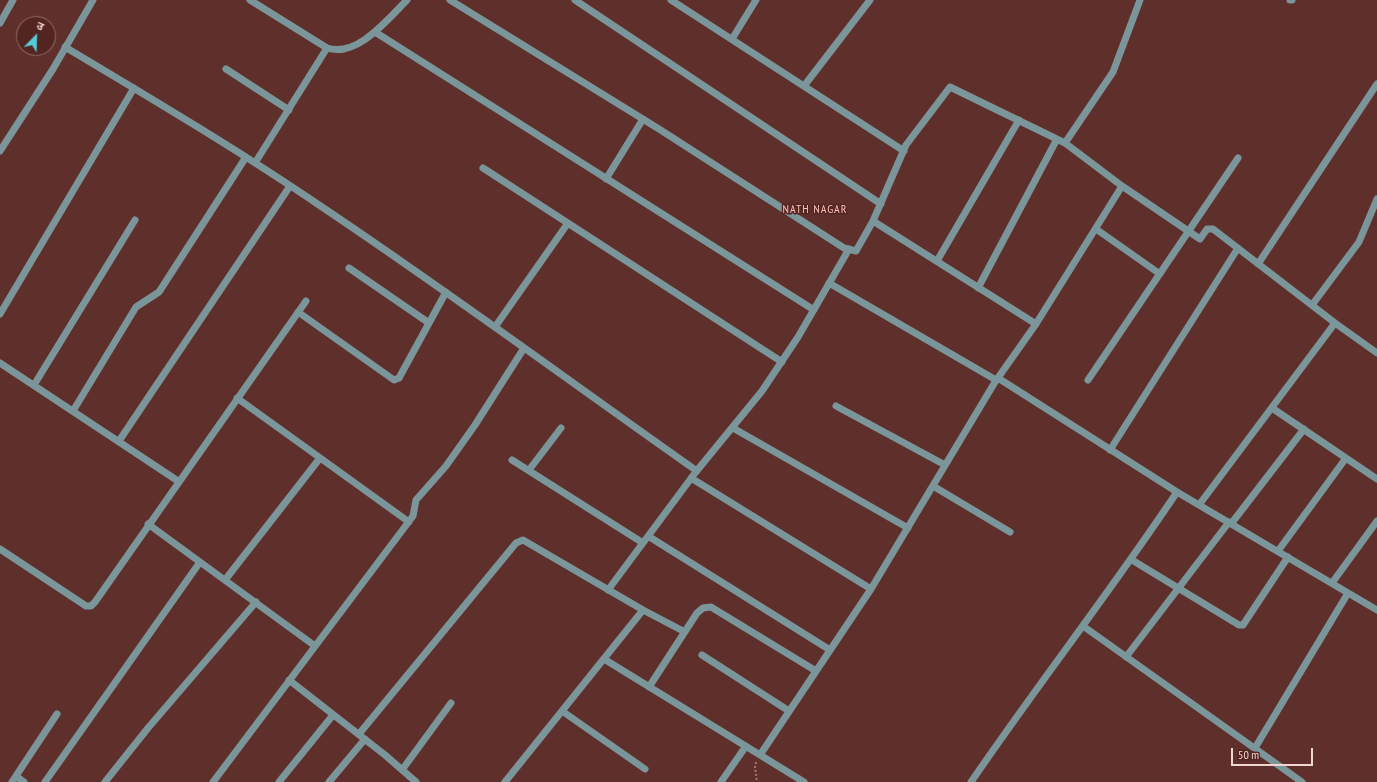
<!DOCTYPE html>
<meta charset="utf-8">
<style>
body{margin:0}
#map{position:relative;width:1377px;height:782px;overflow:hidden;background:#5f302b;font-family:"PT Sans Narrow","Noto Sans Devanagari",sans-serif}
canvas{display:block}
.north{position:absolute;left:16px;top:16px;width:40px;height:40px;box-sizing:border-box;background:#532521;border:1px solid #936b67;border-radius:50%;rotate:23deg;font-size:11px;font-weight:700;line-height:16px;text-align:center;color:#f3d5d0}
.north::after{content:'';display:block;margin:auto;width:14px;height:18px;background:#53cbda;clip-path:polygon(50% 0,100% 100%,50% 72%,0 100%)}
.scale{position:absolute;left:1231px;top:748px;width:82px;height:18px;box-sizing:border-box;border:2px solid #f3d5d0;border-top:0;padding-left:5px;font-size:12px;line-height:14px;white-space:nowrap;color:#f3d5d0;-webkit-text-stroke:3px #532521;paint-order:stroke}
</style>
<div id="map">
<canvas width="1377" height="782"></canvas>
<div class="north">उ</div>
<div class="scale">50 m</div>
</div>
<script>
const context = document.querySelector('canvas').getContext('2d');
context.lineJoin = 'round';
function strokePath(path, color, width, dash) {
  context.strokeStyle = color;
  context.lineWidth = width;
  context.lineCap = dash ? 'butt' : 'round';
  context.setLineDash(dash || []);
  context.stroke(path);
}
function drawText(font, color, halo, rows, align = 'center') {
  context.font = font + ' "PT Sans Narrow",sans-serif';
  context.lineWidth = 3;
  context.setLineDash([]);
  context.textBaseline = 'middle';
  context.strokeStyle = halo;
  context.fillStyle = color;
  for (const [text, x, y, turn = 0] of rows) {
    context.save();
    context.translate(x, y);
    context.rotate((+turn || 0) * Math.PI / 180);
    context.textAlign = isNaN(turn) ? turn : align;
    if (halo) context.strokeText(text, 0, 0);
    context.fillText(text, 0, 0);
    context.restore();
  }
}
strokePath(new Path2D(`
 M 756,762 L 755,767 L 757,782`), '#a17a75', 2, [2, 2]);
strokePath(new Path2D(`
 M 250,0 L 327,48 C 357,58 388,19 407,0
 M 450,0 L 659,129 L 844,248 L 856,251 L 873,221 L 906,145 L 950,87 L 1065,143
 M 575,0 L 881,204
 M 671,0 L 904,151
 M 1140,0 L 1113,72 L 1065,143 L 1122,186 L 1200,239 L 1207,229 L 1213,229 L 1335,323 L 1377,353
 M 1290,0 L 1292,0
 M 0,23 L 13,0
 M 375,32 L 814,310
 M 732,39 L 756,0
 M 65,47 C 152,99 238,150 322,207 C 449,292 572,383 697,471
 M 226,69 L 289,110
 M 804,86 L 870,0
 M 0,151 L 53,69 L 93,0
 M 255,163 L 327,48
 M 483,168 L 782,362
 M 606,179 L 643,119
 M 873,221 L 1036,324
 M 1096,229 L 1160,274
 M 937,261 L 1019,120
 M 1258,264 L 1377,84
 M 349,268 L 429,323
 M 829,283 L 996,380
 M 978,288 L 1057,139
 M 1312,305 L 1359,242 L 1377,199
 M 298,312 L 394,380 L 399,378 L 446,292
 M 0,314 L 134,88
 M 495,327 L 568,223
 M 0,363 L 178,481
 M 998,378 L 1177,492 L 1377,610
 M 1088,380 L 1238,158
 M 34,385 L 135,220
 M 237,398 L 409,522
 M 836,406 L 945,465
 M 1272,408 L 1377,479
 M 73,411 L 136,307 L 159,292 L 246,157
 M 733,428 L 908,528
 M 119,441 L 290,186
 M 1110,450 L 1238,248
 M 512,460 L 643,543
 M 529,470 L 561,428
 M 691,478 L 871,589
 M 933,486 L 1010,532
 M 1199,505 L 1335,323
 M 148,524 L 315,646
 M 1231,524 L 1304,429
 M 648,536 L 830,650
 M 0,549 L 86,606 L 91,606 L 95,602 L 306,301
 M 1278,551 L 1346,458
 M 1132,560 L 1239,625 L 1243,625 L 1288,557
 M 225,580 L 320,458
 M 1332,583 L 1377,521
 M 608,590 L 695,473 L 762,391 L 798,337 L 849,249
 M 1083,626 L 1302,782
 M 702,655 L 789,711
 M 1126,657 L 1229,522
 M 604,659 L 804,782
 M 289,680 L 385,755 L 416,782
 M 649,687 L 697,613 L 703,608 L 711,607 L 816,671
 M 562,711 L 645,769
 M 359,734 L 516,543 L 523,540 L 643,610 L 685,632
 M 1255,748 L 1348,593
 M 760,755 L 871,589 L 995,382 L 1036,324 L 1122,186
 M 402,770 L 451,703
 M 16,776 L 24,782
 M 12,782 L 57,714
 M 45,782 L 200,562
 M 105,782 L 148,728 L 256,602
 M 213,782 L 413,516 L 416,500 L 446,466 L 475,425 L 524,348
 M 279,782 L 333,715
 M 329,782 L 365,739
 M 505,782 L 643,610
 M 721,782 L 746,746
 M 971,782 C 1038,684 1111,591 1177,492`), '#7a969a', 7);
context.letterSpacing = '1px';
drawText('12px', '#fec2ba', '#532521', [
 ["NATH NAGAR",815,210]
]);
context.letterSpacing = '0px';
</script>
